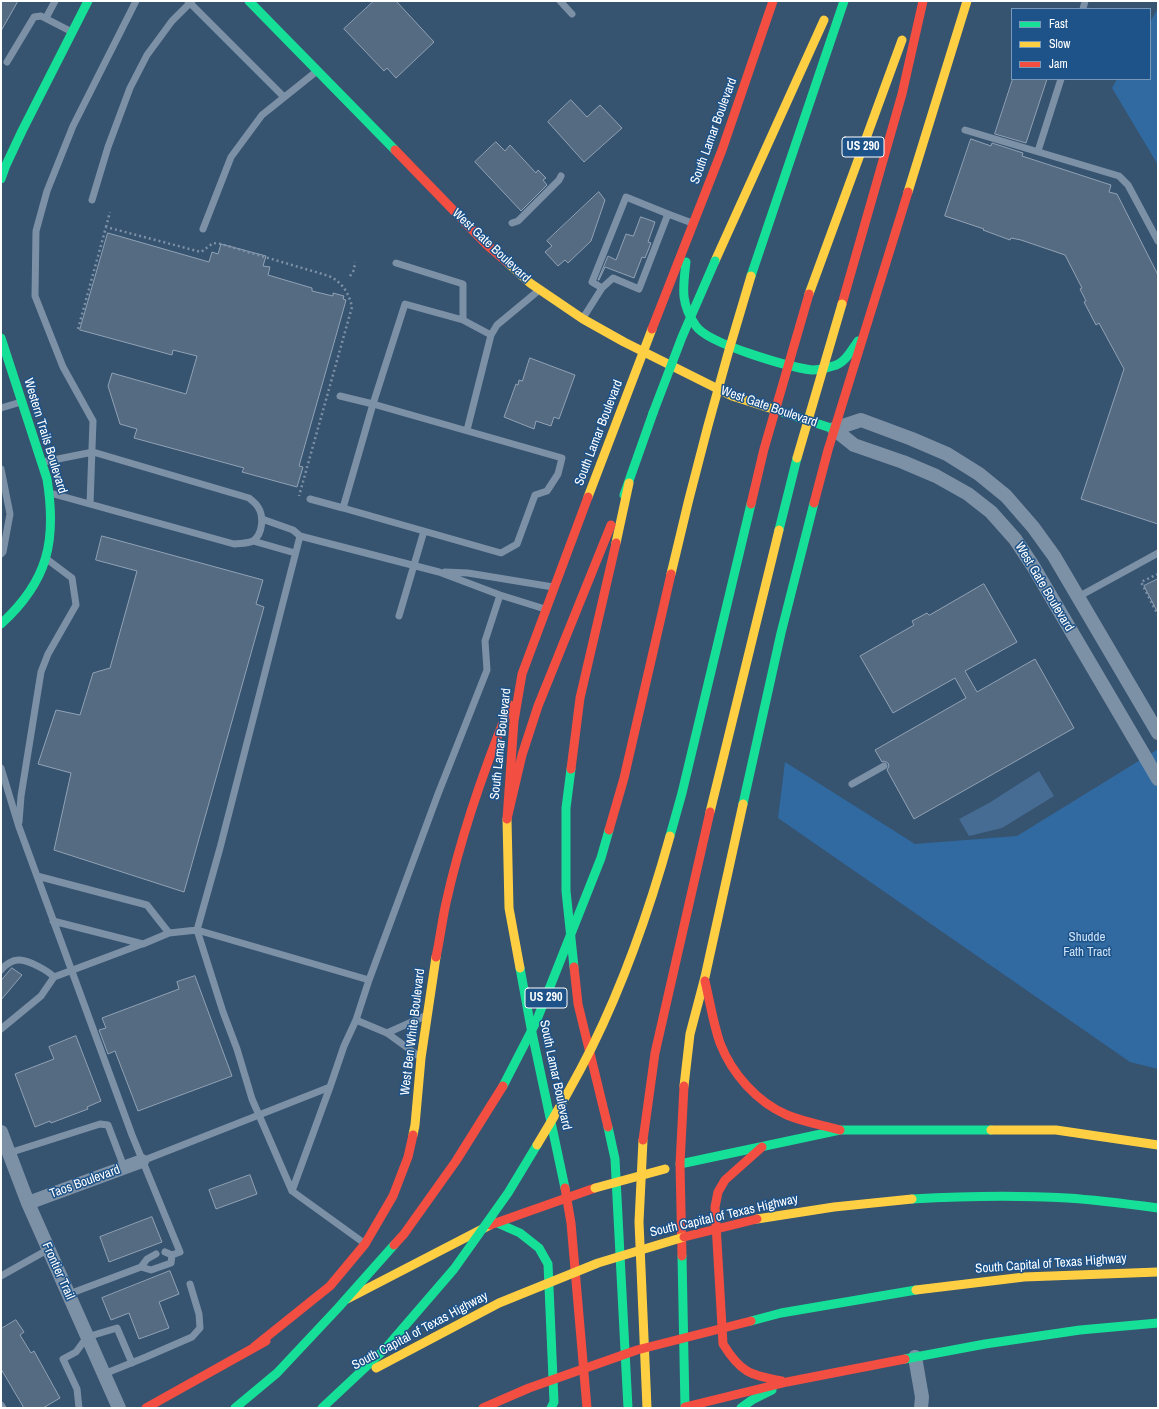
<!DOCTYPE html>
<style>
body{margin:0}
#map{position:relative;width:1159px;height:1409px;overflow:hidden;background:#365370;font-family:"Archivo Narrow",sans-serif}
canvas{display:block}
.frame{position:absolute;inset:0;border:2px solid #fff;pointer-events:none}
.legend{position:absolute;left:1011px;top:8px;width:140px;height:72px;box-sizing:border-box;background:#1d5389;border:1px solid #7798b8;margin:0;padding:5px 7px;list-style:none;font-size:12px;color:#fff}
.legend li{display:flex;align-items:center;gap:8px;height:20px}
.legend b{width:20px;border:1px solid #7798b8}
</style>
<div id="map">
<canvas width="1159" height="1409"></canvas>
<div class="frame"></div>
<ul class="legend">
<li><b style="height:5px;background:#16e098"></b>Fast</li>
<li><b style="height:5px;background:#ffcf43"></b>Slow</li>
<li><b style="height:5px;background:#f24e42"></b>Jam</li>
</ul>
</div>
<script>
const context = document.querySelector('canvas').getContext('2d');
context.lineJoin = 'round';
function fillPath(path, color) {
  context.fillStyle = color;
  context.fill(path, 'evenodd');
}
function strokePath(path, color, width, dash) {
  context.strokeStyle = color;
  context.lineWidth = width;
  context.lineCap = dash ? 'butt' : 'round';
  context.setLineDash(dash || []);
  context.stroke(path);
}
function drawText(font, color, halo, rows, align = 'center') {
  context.font = font + ' "Archivo Narrow",sans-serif';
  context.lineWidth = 3;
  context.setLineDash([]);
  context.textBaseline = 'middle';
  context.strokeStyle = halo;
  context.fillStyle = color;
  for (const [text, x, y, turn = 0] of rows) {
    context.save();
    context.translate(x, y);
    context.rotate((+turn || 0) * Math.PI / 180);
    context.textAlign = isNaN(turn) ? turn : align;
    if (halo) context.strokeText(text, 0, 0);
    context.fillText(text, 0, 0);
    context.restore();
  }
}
fillPath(new Path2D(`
 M 1158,8 L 1158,165 L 1112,88 L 1117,79 L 1150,79 L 1150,22 Z
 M 1158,749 L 1158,1069 L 1130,1062 L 778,818 L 785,762 L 915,844 L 1017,836 Z`), '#316aa0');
fillPath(new Path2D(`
 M 1039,771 L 1054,796 L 1002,828 L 969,836 L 959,819 L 989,803 Z`), '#466c93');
const building = new Path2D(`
 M 1,1 L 18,1 L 1,31 Z
 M 374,1 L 396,1 L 434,42 L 396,78 L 387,68 L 384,71 L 344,29 Z
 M 1013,79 L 1047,79 L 1026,143 L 995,134 Z
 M 571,100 L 587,117 L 600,105 L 622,128 L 584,162 L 548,122 Z
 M 971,139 L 991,146 L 992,143 L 1023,153 L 1022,156 L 1111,185 L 1109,192 L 1117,194 L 1158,275 L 1158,524 L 1081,499 L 1124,369 L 1099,323 L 1096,325 L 1084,302 L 1086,301 L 1080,289 L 1082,288 L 1065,255 L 1021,240 L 1011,238 L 1010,240 L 983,230 L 984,229 L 945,216 Z
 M 496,142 L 505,151 L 510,145 L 536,173 L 538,170 L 546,178 L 543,180 L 547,185 L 521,211 L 475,162 Z
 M 599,192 L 605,200 L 591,241 L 568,263 L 565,260 L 558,266 L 545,252 L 552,246 L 547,241 Z
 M 641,217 L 655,222 L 648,242 L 651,243 L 645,258 L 642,257 L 634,278 L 605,267 L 599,280 L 598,280 L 608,256 L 616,260 L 626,234 L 633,236 Z
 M 108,233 L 209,262 L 212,252 L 218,254 L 221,244 L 266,256 L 263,266 L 270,267 L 268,275 L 312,288 L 312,291 L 333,296 L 333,293 L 344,296 L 343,299 L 346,300 L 343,311 L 299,466 L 303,467 L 297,487 L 242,472 L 244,468 L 134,438 L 137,429 L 120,424 L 108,386 L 112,373 L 186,394 L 197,356 L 173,350 L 172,355 L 80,330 Z
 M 530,358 L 575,375 L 559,419 L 554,417 L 551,426 L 536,421 L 534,429 L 504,417 L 516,384 L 518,385 L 519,380 L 522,381 Z
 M 102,536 L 263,580 L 256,604 L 264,607 L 184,892 L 54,850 L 71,773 L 38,764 L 56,710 L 80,715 L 93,673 L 110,668 L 137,571 L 96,560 Z
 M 1158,579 L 1158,613 L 1144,586 Z
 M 984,584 L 1017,642 L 965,671 L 977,692 L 1035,659 L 1074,728 L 914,819 L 887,770 L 889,766 L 888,763 L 884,761 L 882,762 L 875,750 L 966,698 L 955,678 L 893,713 L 860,656 L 914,625 L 912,621 L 927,613 L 929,615 Z
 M 12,968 L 22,975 L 1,1000 L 1,981 Z
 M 195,976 L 232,1076 L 138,1111 L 115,1051 L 108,1054 L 99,1030 L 106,1028 L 102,1018 L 179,989 L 177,982 Z
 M 76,1036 L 101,1101 L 87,1107 L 88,1109 L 51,1123 L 50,1121 L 35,1127 L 15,1074 L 54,1059 L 49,1047 Z
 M 250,1175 L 257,1194 L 216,1209 L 209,1190 Z
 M 152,1217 L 162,1242 L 109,1262 L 100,1237 Z
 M 170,1271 L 179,1294 L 159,1302 L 169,1328 L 139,1339 L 129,1313 L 111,1320 L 102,1298 Z
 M 16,1320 L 24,1332 L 20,1335 L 31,1353 L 34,1351 L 60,1398 L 43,1408 L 24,1408 L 1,1369 L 1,1329 Z`);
fillPath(building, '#546b82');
strokePath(building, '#91a2b4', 1);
strokePath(new Path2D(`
 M 106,227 L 110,212
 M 350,276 L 354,270 L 355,262
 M 78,329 L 106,227 L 201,252 L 213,243 L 221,244 L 329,276 C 342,282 349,293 352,307 L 299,496
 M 1158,574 L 1141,582 L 1158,615`), '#7d91a6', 2.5, [2, 3]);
strokePath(new Path2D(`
 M 188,1 L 284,97
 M 560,1 L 572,14
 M 1083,9 L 1085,1
 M 46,18 L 55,1
 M 7,62 L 34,17 L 41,16 L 72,32
 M 965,130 L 1119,176 L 1128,185 L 1158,241
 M 1038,151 L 1061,79
 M 92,200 L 108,147 L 130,88 L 147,55 L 172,21 L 192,1
 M 512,223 L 518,221 L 559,180 L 561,176
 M 203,229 L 231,157 L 262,115 L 317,71
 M 396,263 L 463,284 L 463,320 L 491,335
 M 602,288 L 592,282 L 626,197 L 668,214
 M 583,318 L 602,288 L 613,278 L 639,289 L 668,214 L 692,223
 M 340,396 L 373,404 L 562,458 L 558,474 L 547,491 L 535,495 L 517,544 L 501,553 L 343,508 L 373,404 L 405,304 L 463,320
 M 1,408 L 21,402
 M 467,430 L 491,335 L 497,325 L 538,291
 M 43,462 L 93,452 L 249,498 C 252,501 256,503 258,507 C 264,516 263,534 253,541 C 247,544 240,543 234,544 L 50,493
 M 1,469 L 10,514 L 3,552 L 1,554
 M 310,499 L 343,508
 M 90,504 L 93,421 L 63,367 L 35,296 L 36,231 L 47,191 L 73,126 L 136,1
 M 262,519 L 293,530 L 300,536 L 439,572 L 500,595 L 545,609
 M 300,536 L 220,848 L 197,930 L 223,1012 L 237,1049 L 252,1099 L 292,1191 L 364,1243
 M 253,541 L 295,553
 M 445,572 L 468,573 L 553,587
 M 1078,597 L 1158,553
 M 399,616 L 424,531
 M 1,768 L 19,827 L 132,1135 L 180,1252 L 172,1255 L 165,1252
 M 852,784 L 884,766
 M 19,822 L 21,796 L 41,672 L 48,654 L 76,605 L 72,578 L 48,560
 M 37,876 L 147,905 L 169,933 L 143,944 L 53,921
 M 169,933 L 197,930 L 369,980
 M 1,970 C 5,965 13,959 20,960 C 30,961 47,970 54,977
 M 356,1020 L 387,1033 L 420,1057
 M 1,1029 L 41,996 L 54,977 L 142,944
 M 387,1033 L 425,1016
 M 9,1153 L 100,1124 L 108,1125 L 124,1167
 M 142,1161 L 330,1087 L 344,1046 L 356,1020 L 369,980 L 438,794 L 487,670 L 485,641 L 500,595
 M 292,1191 L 330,1087
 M 141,1267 L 151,1270 L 171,1263 L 172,1255
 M 1,1276 L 49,1249
 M 69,1294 L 141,1267 L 147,1259 L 156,1254
 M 104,1374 L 146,1357 L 192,1337 L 200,1328 L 199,1314 L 190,1284
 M 1,1405 L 3,1408
 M 79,1408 L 77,1389 L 63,1359 L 76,1352 L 87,1337 L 117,1328 L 132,1363`), '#7d91a6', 7);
strokePath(new Path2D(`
 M 834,429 L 854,445 L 903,462 L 936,476 L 968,494 L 991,512 L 1015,539 L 1033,566 L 1158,779
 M 834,429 L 861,420 L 912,439 L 947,454 L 979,474 L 1006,496 L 1033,527 L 1054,556 L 1158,733
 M 1,1132 L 28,1203 L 119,1408
 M 28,1203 L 142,1161
 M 915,1357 L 922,1397 L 921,1408`), '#7d91a6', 14);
strokePath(new Path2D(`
 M 249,1 L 395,150
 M 1,179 L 6,165 L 22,131 L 88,1
 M 686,262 C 683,288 680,303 696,326 C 708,344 789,367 812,370 C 818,370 827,368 833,366 C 845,363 851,351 858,341
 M 751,276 L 844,1
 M 1,338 L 47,479 C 57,541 48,581 1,624
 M 779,411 L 834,429
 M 624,495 L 653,413
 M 779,530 L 797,458
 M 571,769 L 566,808 L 566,891 L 574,967
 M 743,804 L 781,633 L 814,503
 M 520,968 L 531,1028 L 565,1188
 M 608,1127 L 615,1159 L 628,1408
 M 680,1164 L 840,1130 L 991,1130
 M 912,1199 C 964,1196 1015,1195 1067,1198 C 1098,1200 1128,1204 1158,1208
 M 495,1222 L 520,1233 L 539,1248 L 548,1264 L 554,1402 L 551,1408
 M 682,1256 L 685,1408
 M 905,1359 L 985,1344 L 1080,1330 L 1158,1323
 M 741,1408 L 752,1400 L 772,1390`), '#16e098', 9);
strokePath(new Path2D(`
 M 908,192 L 967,1
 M 715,261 L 824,20
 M 508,263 L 530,283 L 583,319 L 624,342 L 732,396 L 779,411
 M 809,294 L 902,40
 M 588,497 L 652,329
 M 616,543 L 629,483
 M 710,812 L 779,530
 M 507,819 L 509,908 L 520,968
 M 684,1086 L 690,1034 L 705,977 L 743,804
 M 991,1130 L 1056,1130 L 1158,1145
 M 413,1135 L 415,1125 L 421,1058 L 436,957
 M 643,1140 L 639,1222 L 647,1408
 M 757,1219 L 834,1207 L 912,1199
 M 347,1299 L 490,1225`), '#ffcf43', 9);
strokePath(new Path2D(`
 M 395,150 L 487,245 L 508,263
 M 842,304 L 902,94 L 923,1
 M 652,329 L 722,150 L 773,1
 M 814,503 L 828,450 L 908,192
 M 571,769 L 580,698 L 616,543
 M 507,819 L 514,721 L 522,674 L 588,497
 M 507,819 L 522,755 L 538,706 L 611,525
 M 436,957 C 440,939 442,921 446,903 C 461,835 484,769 510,705
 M 574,967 L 578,1004 L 608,1127
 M 705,981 C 710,1002 713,1023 720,1043 C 732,1074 757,1102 787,1115 C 804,1122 822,1125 840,1130
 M 643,1140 L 655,1053 L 710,812
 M 762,1147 L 725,1180 L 718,1192 L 715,1207 L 723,1344 C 741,1373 750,1375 782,1381
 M 565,1188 L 571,1223 L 587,1408
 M 490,1225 L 595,1188
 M 682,1256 L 680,1164 L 684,1086
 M 254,1347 L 330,1286 L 365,1244 L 393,1196 L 408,1157 L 413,1135
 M 685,1407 L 787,1382 L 905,1359
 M 146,1408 L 266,1341`), '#f24e42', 9);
strokePath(new Path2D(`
 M 653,413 L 682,337 L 715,261
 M 670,836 L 682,793 L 751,504
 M 503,1086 L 536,1022 L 601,858 L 609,830
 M 751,1321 L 781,1313 L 916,1290
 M 235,1408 L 277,1373 L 338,1308 L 394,1245
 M 322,1408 L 385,1349 L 454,1269 L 508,1193 L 537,1145`), '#16e098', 9);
strokePath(new Path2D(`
 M 797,458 L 842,304
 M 671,574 C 694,474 721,374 751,276
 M 537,1145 C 556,1114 575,1081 592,1047 C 625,980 650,908 670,836
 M 595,1188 L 665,1169
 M 916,1290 L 1024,1277 L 1158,1272
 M 376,1368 L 499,1303 L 598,1263 L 684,1237`), '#ffcf43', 9);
strokePath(new Path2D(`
 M 751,504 L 764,449 L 809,294
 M 609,830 L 624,778 L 671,574
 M 684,1237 L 757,1219
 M 394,1245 L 404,1234 L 456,1161 L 503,1086
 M 483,1408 L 529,1388 L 637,1350 L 751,1321`), '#f24e42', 9);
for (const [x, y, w] of [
 [863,147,42],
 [546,998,42]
]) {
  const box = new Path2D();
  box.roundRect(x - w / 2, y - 10, w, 20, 3);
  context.fillStyle = '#1d5389';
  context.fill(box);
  strokePath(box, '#fff', 1);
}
drawText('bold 12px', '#fff', null, [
 ["US 290",863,147],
 ["US 290",546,998]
]);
drawText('13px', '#fff', '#1d5389', [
 ["South Lamar Boulevard",714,131,-70],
 ["West Gate Boulevard",491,246,43],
 ["West Gate Boulevard",769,407,19],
 ["South Lamar Boulevard",599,433,-69],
 ["Western Trails Boulevard",45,436,73],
 ["West Gate Boulevard",1044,587,59],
 ["South Lamar Boulevard",501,744,-84],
 ["West Ben White Boulevard",413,1032,-83],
 ["South Lamar Boulevard",555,1075,78],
 ["Taos Boulevard",85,1182,-20],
 ["South Capital of Texas Highway",724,1216,-13],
 ["South Capital of Texas Highway",1051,1264,-4],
 ["Frontier Trail",58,1271,66],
 ["South Capital of Texas Highway",420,1331,-28]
]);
drawText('13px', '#cde3f9', '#1d5389', [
 ["Shudde",1087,938],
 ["Fath Tract",1087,953]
]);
</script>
